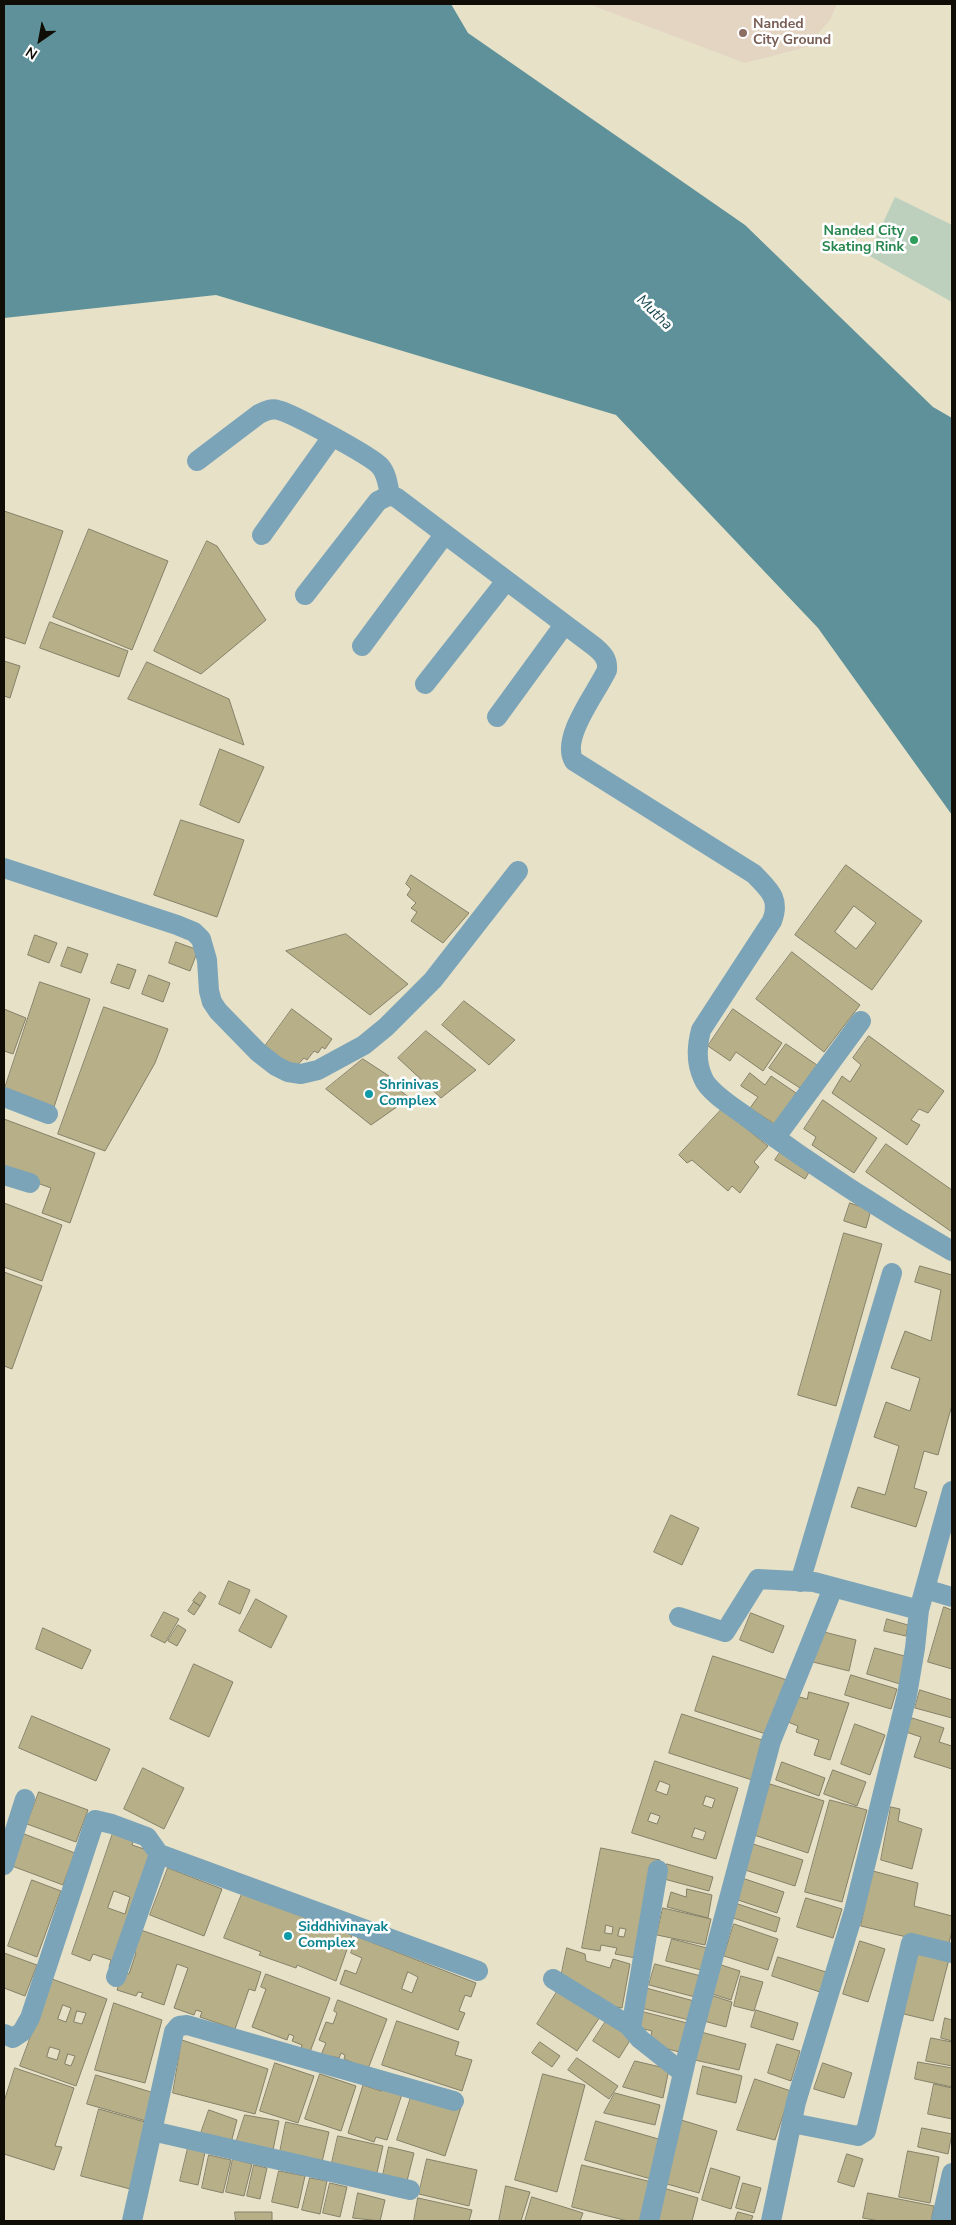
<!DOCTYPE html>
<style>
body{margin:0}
#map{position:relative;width:956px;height:2225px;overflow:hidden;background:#e6e1c7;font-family:"Nunito Sans",sans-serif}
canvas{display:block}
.frame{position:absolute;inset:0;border:5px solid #0f0d05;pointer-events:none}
.north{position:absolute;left:15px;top:15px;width:50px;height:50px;-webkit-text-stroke:4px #fff;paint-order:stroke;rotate:213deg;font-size:14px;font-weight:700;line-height:20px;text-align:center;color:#0f0d05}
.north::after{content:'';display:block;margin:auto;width:18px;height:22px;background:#0f0d05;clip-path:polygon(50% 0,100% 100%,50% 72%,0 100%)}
</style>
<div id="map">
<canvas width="956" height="2225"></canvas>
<div class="frame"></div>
<div class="north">N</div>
</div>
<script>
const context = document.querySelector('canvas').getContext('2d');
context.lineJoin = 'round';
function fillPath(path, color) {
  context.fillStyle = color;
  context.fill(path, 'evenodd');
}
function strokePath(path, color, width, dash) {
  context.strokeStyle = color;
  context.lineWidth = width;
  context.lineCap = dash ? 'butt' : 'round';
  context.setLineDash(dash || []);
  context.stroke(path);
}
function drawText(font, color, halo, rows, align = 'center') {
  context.font = font + ' "Nunito Sans",sans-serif';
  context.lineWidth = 5;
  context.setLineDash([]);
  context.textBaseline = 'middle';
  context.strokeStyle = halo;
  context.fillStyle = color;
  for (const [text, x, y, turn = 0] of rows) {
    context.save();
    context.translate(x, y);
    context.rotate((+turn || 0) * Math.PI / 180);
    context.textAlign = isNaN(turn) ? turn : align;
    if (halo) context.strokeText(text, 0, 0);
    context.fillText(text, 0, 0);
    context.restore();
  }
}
fillPath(new Path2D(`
 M 589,4 L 837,4 L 830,20 L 806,47 L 745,63 Z`), '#e4d4c2');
fillPath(new Path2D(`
 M 895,197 L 952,225 L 952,302 L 868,255 Z`), '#bcd0bd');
fillPath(new Path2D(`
 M 4,4 L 451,4 L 468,33 L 745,225 L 933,407 L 952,418 L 952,815 L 818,628 L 616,415 L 216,295 L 4,318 Z`), '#5e919a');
const building = new Path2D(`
 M 4,511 L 63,531 L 25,644 L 4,637 Z
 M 89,529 L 168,561 L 132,650 L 53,617 Z
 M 207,541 L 217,546 L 266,620 L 201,674 L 154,651 Z
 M 50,622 L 128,651 L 119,677 L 40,648 Z
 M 4,661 L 20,666 L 10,698 L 4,696 Z
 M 147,662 L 229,699 L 244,745 L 128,699 Z
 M 220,749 L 264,767 L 239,823 L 200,805 Z
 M 181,820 L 244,840 L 217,917 L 154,895 Z
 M 846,865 L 922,921 L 872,990 L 795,935 ZM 854,906 L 876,923 L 856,949 L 835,932 Z
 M 411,875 L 469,913 L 443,943 L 411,921 L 417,912 L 411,908 L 416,903 L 407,895 L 411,889 L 406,884 Z
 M 346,934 L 408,984 L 370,1015 L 286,951 Z
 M 35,935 L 57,943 L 49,963 L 28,955 Z
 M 176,942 L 198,950 L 190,971 L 169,963 Z
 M 68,947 L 88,954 L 81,973 L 61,966 Z
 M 792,952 L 860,1005 L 824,1052 L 756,999 Z
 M 118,964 L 136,970 L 129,989 L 111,983 Z
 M 149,975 L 170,983 L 163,1002 L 142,994 Z
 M 40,982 L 90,999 L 54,1107 L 4,1091 Z
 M 464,1001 L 515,1040 L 489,1065 L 442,1025 Z
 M 104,1007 L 168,1029 L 155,1063 L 105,1151 L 58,1134 Z
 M 4,1009 L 26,1018 L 13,1054 L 4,1051 Z
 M 292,1009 L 332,1039 L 325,1049 L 322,1047 L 318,1053 L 314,1051 L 307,1060 L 304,1058 L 292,1071 L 263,1049 Z
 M 733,1009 L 782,1043 L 763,1071 L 736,1052 L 730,1061 L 708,1046 Z
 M 426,1031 L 476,1070 L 441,1098 L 398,1058 Z
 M 869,1036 L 944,1091 L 928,1113 L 919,1109 L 911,1120 L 920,1125 L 907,1145 L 832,1093 L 842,1076 L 850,1082 L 861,1065 L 853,1058 Z
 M 786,1044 L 817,1065 L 800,1088 L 769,1068 Z
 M 363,1059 L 389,1076 L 387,1080 L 411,1099 L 402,1105 L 401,1104 L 371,1125 L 326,1089 Z
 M 750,1073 L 765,1085 L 771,1076 L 796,1093 L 776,1125 L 750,1108 L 758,1097 L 741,1086 Z
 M 823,1100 L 877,1138 L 854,1173 L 812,1145 L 816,1137 L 804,1129 Z
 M 722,1109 L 768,1146 L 754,1162 L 759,1167 L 740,1193 L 732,1186 L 728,1191 L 692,1160 L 687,1163 L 679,1155 Z
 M 4,1119 L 95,1153 L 70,1223 L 42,1213 L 51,1188 L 4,1171 Z
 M 886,1144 L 952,1190 L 952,1232 L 866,1172 Z
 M 783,1148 L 812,1167 L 805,1179 L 775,1160 Z
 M 4,1203 L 62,1225 L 42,1281 L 4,1267 Z
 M 850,1203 L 871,1210 L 866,1228 L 844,1221 Z
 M 844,1233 L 882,1244 L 836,1406 L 798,1395 Z
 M 920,1266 L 952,1275 L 952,1405 L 938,1455 L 924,1451 L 914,1488 L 927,1492 L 916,1527 L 851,1507 L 858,1487 L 885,1495 L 899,1446 L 874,1437 L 886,1402 L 910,1411 L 920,1378 L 891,1368 L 905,1331 L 931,1341 L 941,1290 L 915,1282 Z
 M 4,1272 L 42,1286 L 12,1369 L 4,1366 Z
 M 671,1515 L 699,1528 L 682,1565 L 654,1552 Z
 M 229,1581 L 250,1590 L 240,1614 L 219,1604 Z
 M 200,1592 L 206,1596 L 200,1606 L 193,1601 Z
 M 256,1599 L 287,1616 L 271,1648 L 239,1631 Z
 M 194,1602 L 200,1606 L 194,1615 L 188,1611 Z
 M 944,1607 L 952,1610 L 952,1669 L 928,1662 Z
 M 164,1612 L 179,1619 L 165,1643 L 151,1636 Z
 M 751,1613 L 784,1626 L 773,1653 L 740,1640 Z
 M 887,1619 L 908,1625 L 906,1636 L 884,1631 Z
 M 178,1625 L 186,1630 L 177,1646 L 168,1641 Z
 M 43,1628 L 91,1650 L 82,1669 L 36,1649 Z
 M 816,1630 L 856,1640 L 849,1671 L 809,1661 Z
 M 875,1648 L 908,1657 L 900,1684 L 867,1674 Z
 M 713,1656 L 787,1680 L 769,1735 L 695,1711 Z
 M 194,1664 L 233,1682 L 209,1737 L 170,1719 Z
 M 851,1675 L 897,1689 L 891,1709 L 845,1695 Z
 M 920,1690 L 952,1700 L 952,1718 L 915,1708 Z
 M 809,1692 L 849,1703 L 830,1760 L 814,1755 L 819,1740 L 796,1732 L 798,1726 L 788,1722 L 796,1696 L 807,1699 Z
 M 682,1714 L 765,1741 L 752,1780 L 669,1753 Z
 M 32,1716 L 110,1749 L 96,1781 L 19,1748 Z
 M 912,1718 L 944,1728 L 939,1742 L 952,1746 L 952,1769 L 914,1757 L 921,1737 L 906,1732 Z
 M 855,1724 L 885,1735 L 870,1775 L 841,1764 Z
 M 655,1761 L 738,1788 L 716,1859 L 632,1833 ZM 660,1781 L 670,1785 L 667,1795 L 656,1791 ZM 706,1796 L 715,1799 L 712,1808 L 703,1805 ZM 651,1813 L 660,1816 L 657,1824 L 648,1821 ZM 695,1828 L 706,1832 L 703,1840 L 692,1837 Z
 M 782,1762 L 825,1778 L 819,1796 L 776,1780 Z
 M 143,1768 L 184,1788 L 164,1829 L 124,1809 Z
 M 833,1770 L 866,1782 L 857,1806 L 824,1794 Z
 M 770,1784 L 824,1801 L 808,1853 L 754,1835 Z
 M 39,1792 L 88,1810 L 76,1842 L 27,1824 Z
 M 830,1800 L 867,1810 L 842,1902 L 805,1892 Z
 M 891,1807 L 900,1809 L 898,1821 L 922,1829 L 912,1869 L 881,1860 Z
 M 114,1830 L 135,1837 L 132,1845 L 159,1854 L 115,1969 L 109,1967 L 111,1960 L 93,1954 L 90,1961 L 72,1954 ZM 114,1891 L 130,1897 L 125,1914 L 108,1908 Z
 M 24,1834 L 75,1853 L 63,1885 L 12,1866 Z
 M 750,1843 L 803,1860 L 795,1886 L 742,1869 Z
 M 601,1848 L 660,1860 L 641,1959 L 615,1954 L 617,1948 L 601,1945 L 600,1951 L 582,1948 ZM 606,1925 L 613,1927 L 612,1934 L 605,1933 ZM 620,1928 L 626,1929 L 624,1937 L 618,1936 Z
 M 667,1864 L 713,1877 L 709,1891 L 664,1879 Z
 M 168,1868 L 222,1889 L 204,1936 L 150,1915 Z
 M 873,1871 L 918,1883 L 914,1906 L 952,1916 L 952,1931 L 948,1947 L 861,1926 Z
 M 739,1877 L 784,1892 L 777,1913 L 732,1898 Z
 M 32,1880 L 61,1891 L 37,1957 L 8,1946 Z
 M 687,1889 L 712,1895 L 708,1918 L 667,1907 L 671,1892 L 686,1897 Z
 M 242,1894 L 352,1935 L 336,1981 L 297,1965 L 296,1968 L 259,1955 L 261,1952 L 224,1938 Z
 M 806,1898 L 842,1909 L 833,1938 L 797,1927 Z
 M 735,1903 L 780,1918 L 776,1932 L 730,1917 Z
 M 663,1908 L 711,1919 L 705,1945 L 657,1935 Z
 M 734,1924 L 778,1939 L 768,1970 L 724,1956 Z
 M 138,1929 L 261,1972 L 255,1991 L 249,1989 L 235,2029 L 200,2017 L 202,2012 L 196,2010 L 194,2015 L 174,2008 L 188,1968 L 177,1964 L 164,2005 L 141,1997 L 143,1993 L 138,1992 L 136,1996 L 117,1990 L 123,1972 L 129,1974 L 136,1953 L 130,1951 Z
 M 358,1937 L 476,1983 L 471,1997 L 465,1995 L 459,2011 L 465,2013 L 458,2030 L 340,1984 L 345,1970 L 356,1974 L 362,1958 L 351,1953 ZM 408,1972 L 418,1977 L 412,1993 L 402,1989 Z
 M 672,1939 L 707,1948 L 701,1970 L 666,1961 Z
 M 860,1941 L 885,1949 L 868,2002 L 843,1994 Z
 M 567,1948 L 585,1954 L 586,1961 L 610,1968 L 613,1959 L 630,1964 L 622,2008 L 605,2005 L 561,1977 Z
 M 4,1953 L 37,1965 L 25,1996 L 4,1988 Z
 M 916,1954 L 949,1959 L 933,2021 L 904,2014 Z
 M 778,1957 L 826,1972 L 820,1992 L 772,1976 Z
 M 715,1963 L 740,1971 L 731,2000 L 706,1992 Z
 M 655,1964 L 701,1976 L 695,1997 L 649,1985 Z
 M 266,1974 L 330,1998 L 310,2052 L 301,2048 L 302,2045 L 292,2041 L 294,2036 L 289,2034 L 287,2040 L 252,2027 L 266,1989 L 261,1987 Z
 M 741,1976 L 763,1982 L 754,2011 L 734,2006 Z
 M 52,1979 L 107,1999 L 76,2086 L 20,2066 ZM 63,2005 L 71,2008 L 66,2022 L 58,2019 ZM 77,2011 L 86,2013 L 82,2024 L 74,2022 ZM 50,2047 L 60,2050 L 57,2060 L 47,2057 ZM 68,2054 L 75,2056 L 71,2066 L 65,2064 Z
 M 560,1987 L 602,2014 L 577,2051 L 537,2024 Z
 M 646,1988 L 694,2001 L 689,2020 L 641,2008 Z
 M 710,1995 L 732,2002 L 726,2027 L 704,2021 Z
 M 338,2000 L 387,2019 L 368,2069 L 344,2059 L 345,2055 L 341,2053 L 339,2058 L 331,2056 L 330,2059 L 321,2055 L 326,2043 L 319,2040 L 326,2022 L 333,2024 L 337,2013 L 334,2011 Z
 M 114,2003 L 162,2020 L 145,2083 L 95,2070 Z
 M 756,2010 L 798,2023 L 793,2040 L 751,2027 Z
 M 640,2011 L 691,2024 L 683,2053 L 649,2044 L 652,2031 L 636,2027 Z
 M 608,2018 L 634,2034 L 619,2058 L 593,2041 Z
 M 945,2018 L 952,2020 L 952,2041 L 941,2038 Z
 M 397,2021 L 459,2042 L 455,2055 L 472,2060 L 462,2091 L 382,2065 Z
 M 701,2032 L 746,2044 L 739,2070 L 695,2060 Z
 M 931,2038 L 952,2042 L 952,2066 L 926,2061 Z
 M 182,2040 L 268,2069 L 255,2114 L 173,2093 Z
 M 540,2042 L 560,2056 L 552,2067 L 532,2053 Z
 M 777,2044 L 800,2051 L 791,2081 L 768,2073 Z
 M 577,2058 L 618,2086 L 609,2099 L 568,2070 Z
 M 635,2061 L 669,2069 L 663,2098 L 623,2087 Z
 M 918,2062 L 952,2068 L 952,2087 L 915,2079 Z
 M 275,2063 L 314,2076 L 298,2123 L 260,2111 Z
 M 823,2063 L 852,2073 L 844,2098 L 814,2089 Z
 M 703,2066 L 742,2076 L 736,2103 L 697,2094 Z
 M 15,2068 L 74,2088 L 55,2146 L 62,2147 L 54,2170 L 4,2154 L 4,2102 Z
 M 320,2074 L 356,2086 L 341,2131 L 305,2119 Z
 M 543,2074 L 585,2085 L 557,2192 L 515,2180 Z
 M 96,2075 L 154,2093 L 146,2121 L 87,2104 Z
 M 755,2079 L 791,2091 L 775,2140 L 737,2130 Z
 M 385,2082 L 404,2088 L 387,2140 L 376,2137 L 374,2142 L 348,2133 L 363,2085 L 381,2091 Z
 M 934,2084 L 952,2088 L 952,2119 L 928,2114 Z
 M 413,2091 L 461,2107 L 445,2156 L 397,2140 Z
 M 615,2093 L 660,2105 L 655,2125 L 604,2113 Z
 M 99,2109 L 152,2124 L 134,2190 L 81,2176 Z
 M 209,2110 L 237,2120 L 231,2143 L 200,2136 Z
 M 245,2115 L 279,2121 L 273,2150 L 236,2143 Z
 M 678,2119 L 717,2131 L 699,2193 L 660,2182 Z
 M 596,2121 L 662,2140 L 651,2179 L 585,2160 Z
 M 286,2122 L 329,2132 L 322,2162 L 280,2152 Z
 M 922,2128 L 952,2134 L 948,2154 L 918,2147 Z
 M 338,2136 L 383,2146 L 376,2177 L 331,2167 Z
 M 389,2147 L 414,2153 L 406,2185 L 382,2180 Z
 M 188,2148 L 205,2152 L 198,2185 L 180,2181 Z
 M 908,2151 L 939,2157 L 930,2203 L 899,2197 Z
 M 847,2154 L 863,2159 L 854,2187 L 838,2182 Z
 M 209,2155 L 231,2160 L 223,2193 L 202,2188 Z
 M 233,2159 L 252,2164 L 244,2196 L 226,2192 Z
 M 427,2159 L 477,2170 L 469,2206 L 419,2194 Z
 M 254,2165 L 267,2168 L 260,2199 L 247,2196 Z
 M 582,2165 L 656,2183 L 646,2221 L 628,2221 L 572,2207 Z
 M 711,2168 L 740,2177 L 731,2209 L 702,2200 Z
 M 279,2171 L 305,2176 L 298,2208 L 272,2202 Z
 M 310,2178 L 327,2181 L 320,2214 L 302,2210 Z
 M 330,2183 L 347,2187 L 340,2217 L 323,2213 Z
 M 743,2183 L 761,2188 L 754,2213 L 736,2208 Z
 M 506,2186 L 530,2192 L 521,2221 L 499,2221 Z
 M 663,2188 L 698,2198 L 692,2221 L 654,2221 Z
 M 358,2193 L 385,2200 L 380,2221 L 353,2218 Z
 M 868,2193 L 934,2206 L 931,2221 L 879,2221 L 863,2218 Z
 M 532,2197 L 583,2213 L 580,2221 L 525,2221 Z
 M 418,2198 L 472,2210 L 469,2221 L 414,2221 Z
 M 235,2212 L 272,2212 L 272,2221 L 236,2221 Z
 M 738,2212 L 753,2216 L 751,2221 L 735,2221 Z`);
fillPath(building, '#b7af87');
strokePath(building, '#858169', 1);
strokePath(new Path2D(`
 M 197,461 L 259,414 C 265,411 271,408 278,410 C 290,412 371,456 380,466 C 387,474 388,485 390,495
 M 262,535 L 332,437
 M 305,595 L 378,501 L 390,495 L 397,498 L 595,647 C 603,654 608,659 607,670 C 597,692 560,738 574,761 L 754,874 C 768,889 781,898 772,921 L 701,1030 C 697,1045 696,1063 703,1078 C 709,1093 735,1108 748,1118 C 813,1166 882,1211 952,1251
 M 362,646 L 444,535
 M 425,684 L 506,581
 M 497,717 L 564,625
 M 4,868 L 177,925 L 194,932 L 201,939 L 207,960 L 209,991 L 212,1002 L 218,1011 L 258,1052 L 276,1066 L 288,1072 L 301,1074 L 318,1070 L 364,1045 L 386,1027 L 433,980 L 518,871
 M 4,1097 L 48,1114
 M 775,1138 L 861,1021
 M 4,1175 L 30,1183
 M 800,1582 L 892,1273
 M 925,1589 L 952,1597
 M 919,1610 L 952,1491
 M 679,1617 L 725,1632 L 758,1579 L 814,1582 L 919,1610 L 915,1648 L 907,1695 L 854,1911 L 796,2102 L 771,2221
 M 4,1865 L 25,1799
 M 116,1977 L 159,1854
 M 553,1979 L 628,2025 L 640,2039 L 683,2073
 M 631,2028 L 658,1870
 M 4,2034 L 13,2038 L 22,2032 L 30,2018 L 95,1820 L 112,1824 L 147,1837 L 159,1854 L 478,1971
 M 792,2123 L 858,2136 L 866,2131 L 911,1943 L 952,1953
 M 152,2131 L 410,2190
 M 132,2221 L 174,2032 L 179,2026 L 187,2025 L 454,2101
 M 649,2221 L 686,2060 L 771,1741 L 833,1588
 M 941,2221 L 952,2173`), '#7ca4b8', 20);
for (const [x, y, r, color] of [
 [743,33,5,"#8d6e63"],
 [914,240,5,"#2e9e5b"],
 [369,1094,5,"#0f9aa8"],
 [288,1936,5,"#0f9aa8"]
]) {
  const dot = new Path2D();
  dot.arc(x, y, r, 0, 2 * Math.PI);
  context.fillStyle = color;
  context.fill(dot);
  strokePath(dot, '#fff', 2);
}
drawText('bold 14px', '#785e54', '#fff', [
 ["Nanded",753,25],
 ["City Ground",753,41]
], 'left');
drawText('bold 14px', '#27864d', '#fff', [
 ["Nanded City",904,232],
 ["Skating Rink",904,248]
], 'right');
drawText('bold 14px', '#0d838f', '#fff', [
 ["Shrinivas",379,1086],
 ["Complex",379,1102],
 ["Siddhivinayak",298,1928],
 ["Complex",298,1944]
], 'left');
drawText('italic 15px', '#194850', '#fff', [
 ["Mutha",654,313,44]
]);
</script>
